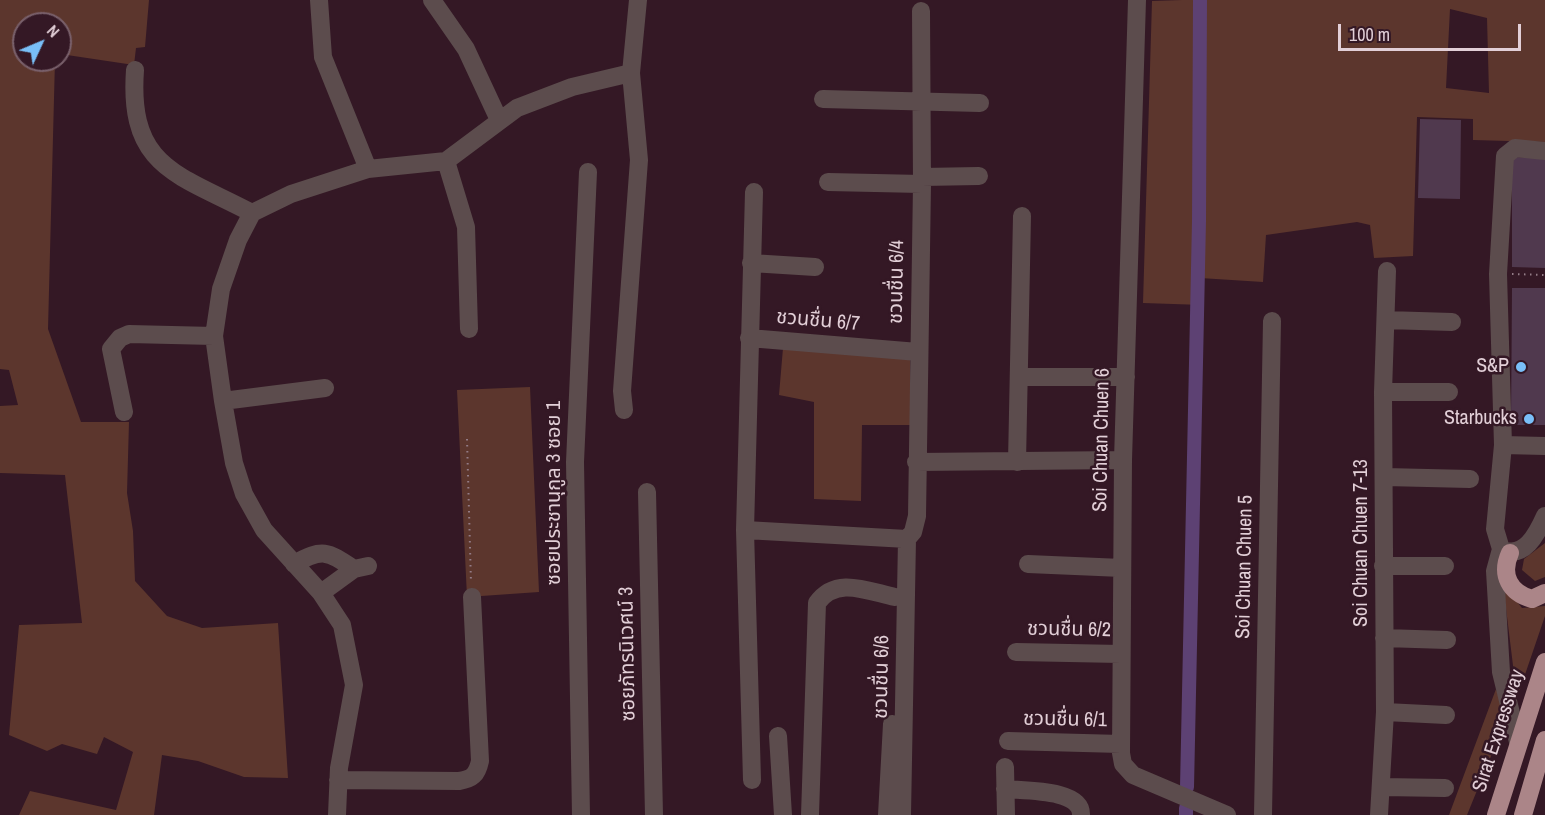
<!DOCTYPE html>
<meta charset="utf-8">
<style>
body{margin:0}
#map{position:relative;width:1545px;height:815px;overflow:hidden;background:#341825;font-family:"Archivo Narrow",sans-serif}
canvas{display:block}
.north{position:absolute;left:12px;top:12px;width:60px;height:60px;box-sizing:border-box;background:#341825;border:2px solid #7a616c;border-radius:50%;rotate:46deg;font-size:16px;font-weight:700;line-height:24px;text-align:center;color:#e2cfd7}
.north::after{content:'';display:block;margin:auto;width:21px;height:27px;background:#79bff8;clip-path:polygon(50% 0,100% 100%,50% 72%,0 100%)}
.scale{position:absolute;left:1338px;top:24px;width:183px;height:27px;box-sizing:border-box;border:3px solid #e2cfd7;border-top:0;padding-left:8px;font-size:18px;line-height:21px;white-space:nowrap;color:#e2cfd7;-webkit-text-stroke:4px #341825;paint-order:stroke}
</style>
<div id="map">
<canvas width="1545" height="815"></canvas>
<div class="north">N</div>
<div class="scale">100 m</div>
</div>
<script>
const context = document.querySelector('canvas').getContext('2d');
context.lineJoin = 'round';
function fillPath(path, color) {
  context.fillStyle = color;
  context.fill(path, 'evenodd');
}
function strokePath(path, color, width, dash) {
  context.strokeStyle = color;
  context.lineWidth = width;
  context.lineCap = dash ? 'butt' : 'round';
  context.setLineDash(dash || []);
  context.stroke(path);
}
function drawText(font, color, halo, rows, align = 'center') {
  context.font = font + ' "Archivo Narrow","Noto Sans Thai",sans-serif';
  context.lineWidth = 5;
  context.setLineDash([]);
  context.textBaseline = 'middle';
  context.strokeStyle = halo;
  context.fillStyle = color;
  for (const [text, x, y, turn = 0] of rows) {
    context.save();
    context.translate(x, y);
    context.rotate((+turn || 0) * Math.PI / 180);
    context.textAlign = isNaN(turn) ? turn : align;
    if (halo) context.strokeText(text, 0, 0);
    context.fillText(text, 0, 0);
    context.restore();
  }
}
fillPath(new Path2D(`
 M 0,0 L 149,0 L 145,47 L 136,48 L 134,65 L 67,55 L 60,56 L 60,24 L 24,24 L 24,60 L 55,60 L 48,329 L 81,422 L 129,422 L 127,493 L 133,531 L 135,581 L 167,616 L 202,628 L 278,623 L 288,778 L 244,777 L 198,761 L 162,755 L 154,815 L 19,815 L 30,791 L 116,810 L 133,752 L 104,737 L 97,754 L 62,744 L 47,751 L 9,735 L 19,625 L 82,623 L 65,475 L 0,473 L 0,406 L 18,405 L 9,370 L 0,369 Z
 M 1182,0 L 1545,0 L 1545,142 L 1473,140 L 1473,119 L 1417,117 L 1413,256 L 1374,258 L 1370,225 L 1357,222 L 1266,235 L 1263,282 L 1200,278 L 1203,305 L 1143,303 L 1152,1 ZM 1450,9 L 1487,18 L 1489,93 L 1446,88 Z
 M 783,348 L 910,359 L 911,425 L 862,425 L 861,501 L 814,499 L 814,402 L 779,395 Z
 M 530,387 L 539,592 L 467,597 L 457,390 Z
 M 1545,543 L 1545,577 L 1535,581 L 1522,570 L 1524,559 Z
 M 1503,584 L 1522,608 L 1545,606 L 1545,616 L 1517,698 Z
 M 1496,689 L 1504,713 L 1498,739 L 1467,815 L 1449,815 Z`), '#5c362d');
strokePath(new Path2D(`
 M 1187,787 L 1199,221 L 1200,0
 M 1186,815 L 1186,808`), '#5d4173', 14);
fillPath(new Path2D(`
 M 1420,119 L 1461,120 L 1460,199 L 1418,198 Z
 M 1512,157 L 1545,158 L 1545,268 L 1512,267 Z
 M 1512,288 L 1545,288 L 1545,425 L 1511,425 Z`), '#50394e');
strokePath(new Path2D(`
 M 1512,274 L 1545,275
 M 467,439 L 471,583`), '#937c87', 2, [1.5, 4.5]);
strokePath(new Path2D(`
 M 319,0 L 323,57 L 368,169
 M 432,0 L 466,49 L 499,120
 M 1137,0 L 1123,460 L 1121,753 L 1123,764 L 1133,775 L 1227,815
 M 135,70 C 128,168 178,174 252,213
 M 823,99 L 980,103
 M 446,161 L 466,227 L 469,329
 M 922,177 L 979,176
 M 828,182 L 922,184
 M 751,263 L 815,267
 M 1386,320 L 1452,322
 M 749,338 L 918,352
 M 1020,377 L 1126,377
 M 1383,392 L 1449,392
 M 223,401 L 325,388
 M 624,410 L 622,391 L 639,160 L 631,73 L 638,0
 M 124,412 L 111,349 L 120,338 L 129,334 L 214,336
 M 1503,445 L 1498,274 L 1505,156 L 1515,148 L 1545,151
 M 1545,446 L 1503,445 L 1495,529 L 1501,549 C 1524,560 1537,534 1545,516
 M 916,462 L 1123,460
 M 1017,462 L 1022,216
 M 1385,477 L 1470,479
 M 647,492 L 654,815
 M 745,530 L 907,539
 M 907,539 L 913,532 L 917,516 L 922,184 L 921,11
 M 1501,549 L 1495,571 L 1501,672 L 1518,742
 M 294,564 C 323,548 327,551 354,569
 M 1028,564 L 1122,568
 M 1383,566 L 1445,566
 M 321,593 L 354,569 L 368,566
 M 1384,638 L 1447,640
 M 1016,652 L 1121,654
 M 1385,712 L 1446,715
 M 778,736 L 783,815
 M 1008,741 L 1121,744
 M 1005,767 L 1006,815
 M 338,780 L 459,781 C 472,779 477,775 480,761 L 472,597
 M 752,780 L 745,530 L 754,192
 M 1382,787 L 1445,788
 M 1005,789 C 1025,791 1082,789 1081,815
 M 337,815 L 339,768 L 354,685 L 342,625 L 321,593 L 264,530 L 244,494 L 234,463 L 223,401 L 214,336 L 221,289 L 238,240 L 252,213 L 291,194 L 368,169 L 446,161 L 517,108 L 572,87 L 631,73
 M 581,815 L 575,462 L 588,172
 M 810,815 L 817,603 C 836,576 867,591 895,597
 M 887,815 L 892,724
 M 902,815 L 907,539
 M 1263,815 L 1272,321
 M 1379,815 L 1385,712 L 1383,392 L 1387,271`), '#5c4c4d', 18);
strokePath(new Path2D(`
 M 1510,553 C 1500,575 1510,593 1532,599 L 1545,593
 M 1496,815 L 1545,662
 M 1523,815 L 1545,740`), '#ab8588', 18);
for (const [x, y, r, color] of [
 [1521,367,6,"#79bff8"],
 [1529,419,6,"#79bff8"]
]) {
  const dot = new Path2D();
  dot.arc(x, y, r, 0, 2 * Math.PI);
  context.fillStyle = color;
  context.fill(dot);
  strokePath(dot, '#341825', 2);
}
drawText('20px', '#e2cfd7', '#341825', [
 ["ชวนชื่น 6/4",897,282,-89],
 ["ชวนชื่น 6/7",818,321,5],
 ["Soi Chuan Chuen 6",1102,440,-89],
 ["ซอยประชานุกูล 3 ซอย 1",555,493,-90],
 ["Soi Chuan Chuen 7-13",1362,543,-90],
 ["Soi Chuan Chuen 5",1245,567,-89],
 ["ชวนชื่น 6/2",1069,630,1],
 ["ซอยภัทรนิเวศน์ 3",628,654,-91],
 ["ชวนชื่น 6/6",882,677,-89],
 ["ชวนชื่น 6/1",1065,720,1],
 ["Sirat Expressway",1499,731,-72]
]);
drawText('20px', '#e2cfd7', '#341825', [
 ["S&P",1509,367],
 ["Starbucks",1517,419]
], 'right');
</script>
